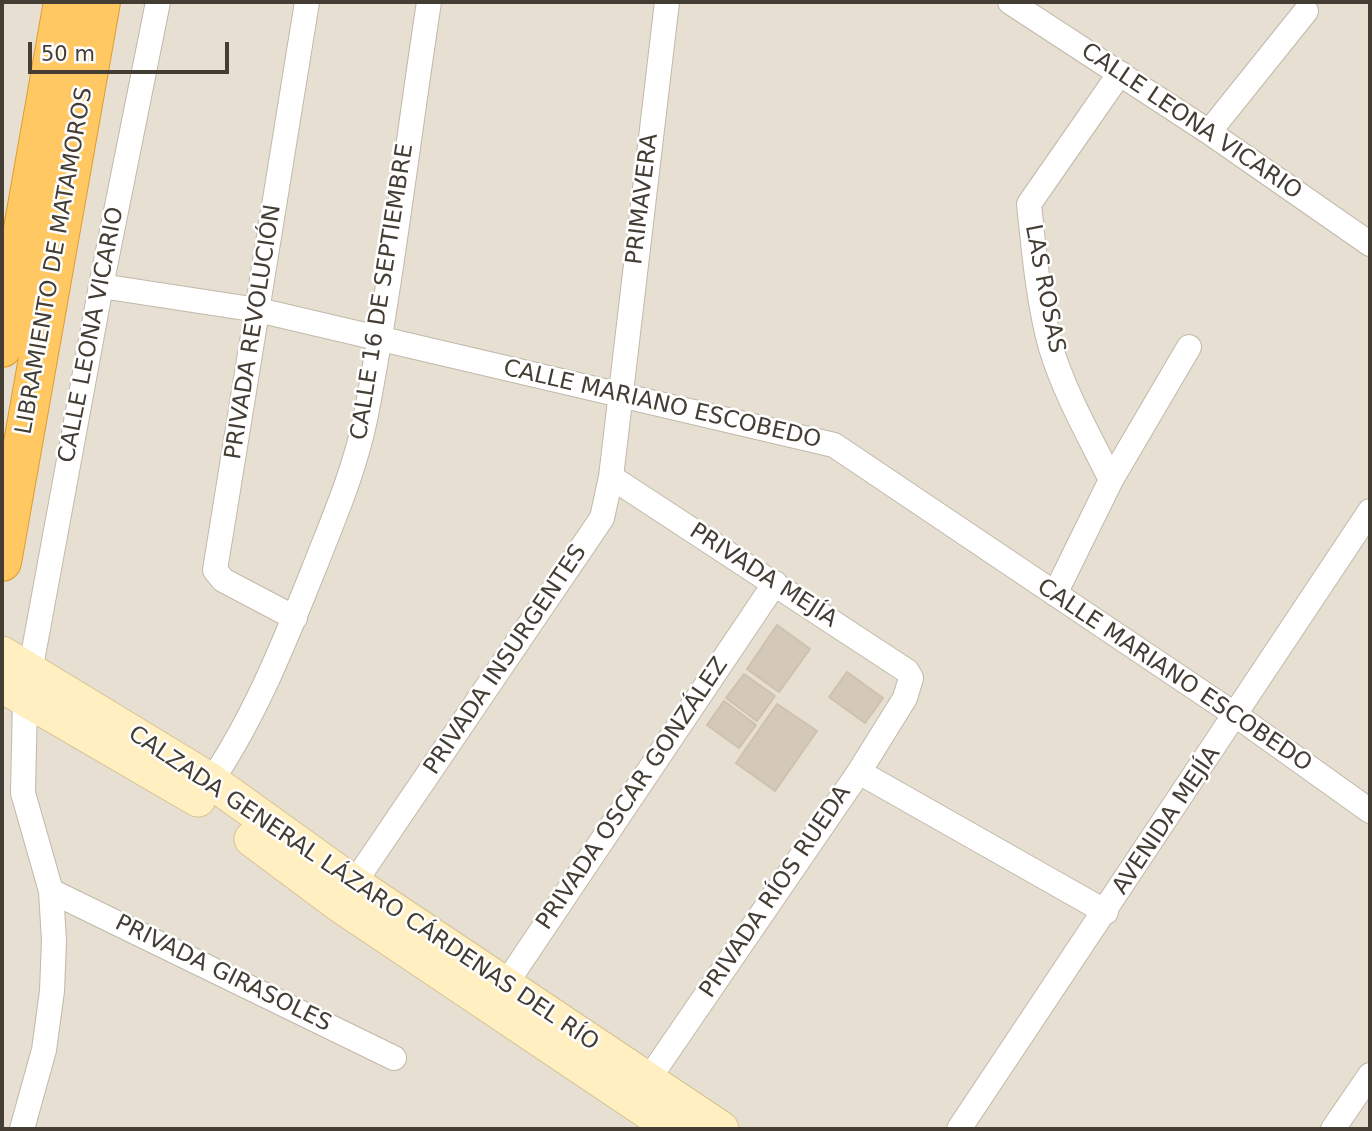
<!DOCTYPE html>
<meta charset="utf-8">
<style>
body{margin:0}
#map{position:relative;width:1372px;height:1131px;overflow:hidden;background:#f2eee4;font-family:"DejaVu Sans",sans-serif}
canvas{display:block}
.frame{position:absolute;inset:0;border:4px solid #443d34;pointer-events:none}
.scale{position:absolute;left:28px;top:42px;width:201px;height:32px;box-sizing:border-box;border:4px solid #443d34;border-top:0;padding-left:9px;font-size:21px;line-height:24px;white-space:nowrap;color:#443d34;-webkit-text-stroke:5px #fff;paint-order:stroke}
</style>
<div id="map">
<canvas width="1372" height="1131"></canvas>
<div class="frame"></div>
<div class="scale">50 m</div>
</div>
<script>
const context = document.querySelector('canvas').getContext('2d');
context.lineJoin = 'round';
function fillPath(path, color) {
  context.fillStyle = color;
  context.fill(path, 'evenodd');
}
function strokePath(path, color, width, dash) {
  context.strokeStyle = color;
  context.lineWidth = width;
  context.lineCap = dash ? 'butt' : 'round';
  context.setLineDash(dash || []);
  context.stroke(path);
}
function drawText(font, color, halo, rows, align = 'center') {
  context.font = font + ' "DejaVu Sans",sans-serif';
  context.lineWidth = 5;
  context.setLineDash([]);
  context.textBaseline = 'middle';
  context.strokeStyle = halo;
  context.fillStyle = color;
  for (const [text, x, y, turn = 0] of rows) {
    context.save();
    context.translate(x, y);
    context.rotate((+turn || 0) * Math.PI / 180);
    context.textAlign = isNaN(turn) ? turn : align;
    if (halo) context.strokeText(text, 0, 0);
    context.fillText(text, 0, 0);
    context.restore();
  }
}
fillPath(new Path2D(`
 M 2,2 L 1370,2 L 1370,1129 L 2,1129 Z`), '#e6dfd2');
const building = new Path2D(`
 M 777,625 L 810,649 L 779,692 L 747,669 Z
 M 847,672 L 883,698 L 865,723 L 829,697 Z
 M 744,674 L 775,696 L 757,721 L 726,698 Z
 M 724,701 L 756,725 L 739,748 L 707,725 Z
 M 777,704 L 817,731 L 775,791 L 736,763 Z`);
fillPath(building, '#d4c9b9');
strokePath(building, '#cfc1ac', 2);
const street = new Path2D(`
 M 1010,2 L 1209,132 L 1370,244
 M 1209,132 L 1306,11
 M 101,286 L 258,310 L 834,445 L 1237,716 L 1370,811
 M 611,477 L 907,671 L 911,678 L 905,698 L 859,772 L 639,1093
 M 1111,480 C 1090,437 1065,394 1051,348 C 1038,301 1034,251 1029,204 L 1120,73
 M 1055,594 L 1111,480 L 1189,347
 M 295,618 L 223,580 L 215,570 L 307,2
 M 859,772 L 1106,912
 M 203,793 C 253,723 285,641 317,561 C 336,513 356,466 366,415 C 392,279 408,139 429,2
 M 51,891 L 394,1058
 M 346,895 L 602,518 L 611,477 L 667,2
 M 497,997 L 775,583
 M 22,1129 L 44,1050 L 52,991 L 54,941 L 51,891 L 23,793 L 25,699 L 101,286 L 158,2
 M 959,1129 L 1370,511
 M 1333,1129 L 1370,1075`);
const secondary = new Path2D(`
 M 2,654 L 211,781 L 353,883 L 721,1129
 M 2,685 L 198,799
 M 252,839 L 339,904 L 674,1129`);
const highway = new Path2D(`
 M 2,348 L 63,2
 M 2,562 L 101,2`);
strokePath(street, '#c1b8a9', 26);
strokePath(secondary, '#d6c394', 37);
strokePath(highway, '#df9c30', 40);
strokePath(street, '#fff', 24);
strokePath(secondary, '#ffefc1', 35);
strokePath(highway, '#ffc862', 38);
drawText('23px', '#443d34', '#fff', [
 ["CALLE LEONA VICARIO",1191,122,34],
 ["PRIMAVERA",643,199,-83],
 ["LIBRAMIENTO DE MATAMOROS",55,261,-80],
 ["LAS ROSAS",1044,289,79],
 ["CALLE 16 DE SEPTIEMBRE",383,292,-81],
 ["PRIVADA REVOLUCIÓN",254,332,-81],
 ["CALLE LEONA VICARIO",92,335,-79],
 ["CALLE MARIANO ESCOBEDO",662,405,13],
 ["PRIVADA MEJÍA",763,576,33],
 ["PRIVADA INSURGENTES",506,660,-56],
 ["CALLE MARIANO ESCOBEDO",1174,676,34],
 ["PRIVADA OSCAR GONZÁLEZ",633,794,-56],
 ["AVENIDA MEJÍA",1167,821,-56],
 ["CALZADA GENERAL LÁZARO CÁRDENAS DEL RÍO",363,889,34],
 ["PRIVADA RÍOS RUEDA",776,892,-56],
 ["PRIVADA GIRASOLES",223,974,26]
]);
</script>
